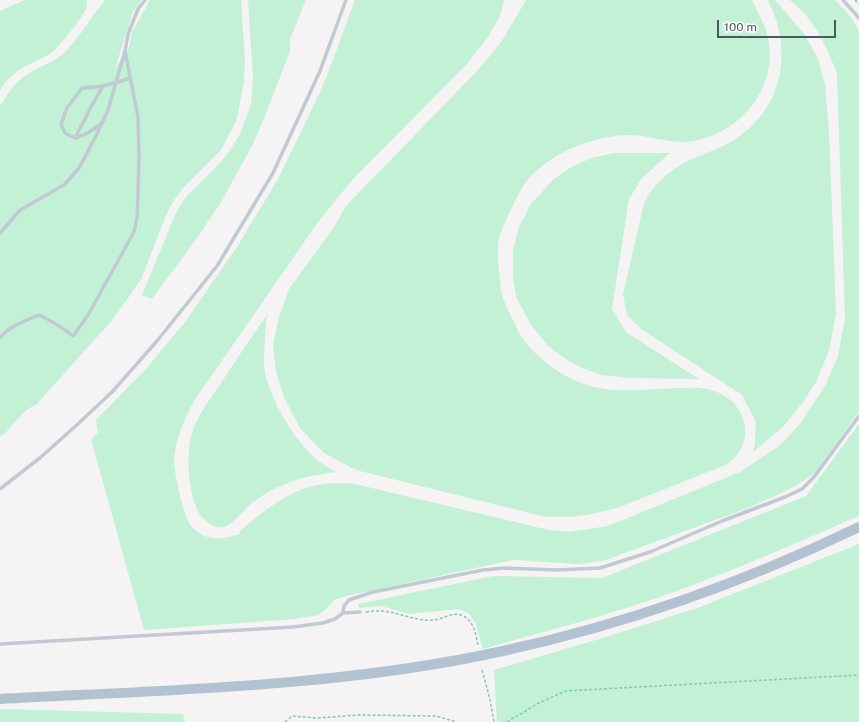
<!DOCTYPE html>
<style>
body{margin:0}
#map{position:relative;width:859px;height:722px;overflow:hidden;background:#f5f3f3;font-family:"Public Sans",sans-serif}
canvas{display:block}
.scale{position:absolute;left:717px;top:20px;width:119px;height:18px;box-sizing:border-box;border:2px solid #4a5661;border-top:0;padding-left:5px;font-size:12px;line-height:14px;white-space:nowrap;color:#4a5661;-webkit-text-stroke:3px #fff;paint-order:stroke}
</style>
<div id="map">
<canvas width="859" height="722"></canvas>
<div class="scale">100 m</div>
</div>
<script>
const context = document.querySelector('canvas').getContext('2d');
context.lineJoin = 'round';
function fillPath(path, color) {
  context.fillStyle = color;
  context.fill(path, 'evenodd');
}
function strokePath(path, color, width, dash) {
  context.strokeStyle = color;
  context.lineWidth = width;
  context.lineCap = dash ? 'butt' : 'round';
  context.setLineDash(dash || []);
  context.stroke(path);
}
fillPath(new Path2D(`
 M 25,0 L 86,0 C 87,2 87,4 87,6 C 85,15 61,44 54,51 C 48,56 39,59 32,63 C 19,68 7,78 0,91 L 0,11 Z
 M 105,0 L 141,0 L 132,14 L 115,69 L 129,47 L 132,32 L 150,0 L 241,0 L 245,63 L 244,80 L 237,119 L 221,150 L 182,189 L 171,205 L 165,218 L 142,277 L 131,294 L 113,319 L 36,405 C 21,410 13,428 0,437 L 0,106 C 8,93 15,82 28,74 C 40,66 53,63 63,54 C 77,41 92,16 105,0 Z
 M 248,0 L 306,0 L 290,39 L 290,51 L 265,116 L 252,146 L 221,202 L 199,235 L 152,299 L 142,295 L 175,215 L 180,206 L 187,196 L 220,163 L 228,153 L 239,136 L 246,118 L 251,104 L 253,79 Z
 M 355,0 L 504,0 L 500,16 L 488,37 L 466,65 L 353,179 L 318,222 L 194,401 C 187,414 181,427 177,441 C 176,447 174,456 174,462 C 175,476 183,517 192,527 C 206,542 222,540 240,534 L 239,532 C 264,511 290,488 324,484 C 334,483 345,483 355,484 L 549,530 L 569,532 L 608,526 L 740,472 L 779,446 L 800,424 L 825,386 L 838,356 L 845,318 L 837,73 C 829,54 821,34 808,18 C 803,11 796,6 790,0 L 835,0 L 851,17 L 859,31 L 859,411 L 816,472 L 794,487 L 748,508 L 603,561 L 580,564 L 513,560 L 346,596 L 334,600 L 327,608 L 318,615 L 295,619 L 144,630 L 91,439 L 98,433 L 96,420 L 145,370 L 185,322 L 237,247 L 278,179 L 301,132 L 325,81 Z
 M 526,0 L 752,0 C 758,13 768,30 769,43 C 776,91 739,133 693,141 C 673,145 646,134 626,135 C 592,137 556,151 531,176 C 522,186 516,199 510,212 C 506,220 501,230 499,239 C 497,249 498,262 499,272 C 500,278 500,284 501,289 C 502,298 507,308 511,316 C 514,322 517,329 520,335 C 541,365 578,389 615,390 C 636,391 657,389 678,388 C 688,388 698,387 707,389 C 746,397 759,440 728,464 L 617,508 L 591,514 L 571,517 L 546,517 L 356,470 L 324,453 L 300,428 L 284,397 L 276,372 L 273,345 L 279,317 L 289,289 L 334,227 L 346,206 L 479,69 L 502,41 Z
 M 768,0 L 775,0 L 805,35 L 818,59 L 825,85 L 829,131 L 836,313 L 829,351 L 816,382 L 803,402 L 783,427 L 753,452 L 755,444 L 756,422 L 742,395 L 641,329 L 627,315 L 623,294 L 644,203 C 657,178 678,164 704,154 C 714,150 725,146 734,140 C 775,114 790,69 777,23 C 775,15 771,7 768,0 Z
 M 614,153 L 670,153 L 642,178 L 629,199 L 612,309 L 626,332 L 699,379 L 632,378 L 601,375 L 585,369 L 570,362 L 548,346 L 532,326 L 516,297 L 513,277 L 513,250 L 519,227 L 531,204 L 553,180 L 568,169 L 591,158 Z
 M 267,315 C 265,331 264,348 264,364 C 266,394 293,439 316,459 C 322,464 330,468 336,472 C 303,476 279,483 252,503 C 244,509 233,524 224,527 C 215,529 204,521 199,513 C 188,493 185,451 193,430 C 199,413 211,398 221,383 C 236,360 251,337 267,315 Z
 M 859,424 L 859,516 C 789,546 720,577 648,601 C 594,619 538,633 483,649 L 475,622 L 468,613 L 459,609 L 410,614 L 381,606 L 359,608 L 358,604 L 493,576 L 602,578 L 806,496 Z
 M 859,544 L 859,722 L 497,722 L 494,670 L 606,637 L 700,607 Z
 M 0,709 L 183,714 L 185,722 L 0,722 Z`), '#c3f1d5');
strokePath(new Path2D(`
 M 855,0 L 859,4
 M 366,612 C 370,611 375,611 379,611 C 397,611 415,622 434,620 C 443,619 452,612 461,615 C 474,620 476,634 478,646
 M 482,670 L 490,699 L 494,722
 M 285,722 L 292,716 L 317,718 L 359,715 L 436,716 L 457,722
 M 507,722 L 539,703 L 565,691 L 859,675`), '#7ad0a6', 1.5, [3, 2]);
strokePath(new Path2D(`
 M 843,0 L 859,18
 M 101,124 L 86,134 L 75,138 L 65,133 L 61,124 L 67,108 L 82,88 C 99,88 114,84 130,78
 M 75,138 L 91,107 L 103,86
 M 0,233 L 20,210 L 64,185 L 79,168 L 96,136 L 108,110 L 125,51 L 128,34 L 138,9 L 145,0
 M 0,338 C 7,327 27,320 39,315 C 52,321 62,327 73,336 L 88,315 L 134,232 L 137,218 L 138,195 L 139,157 L 138,117 L 125,51
 M 0,489 L 41,457 L 79,423 L 112,392 L 157,341 L 217,266 L 273,173 L 320,71 L 346,0
 M 343,613 L 344,606 L 349,600 L 373,592 L 483,570 L 504,568 L 556,570 L 600,568 L 650,552 L 722,521 L 785,497 L 802,489 L 814,477 L 859,416
 M 0,644 L 293,627 L 323,623 L 335,619 L 343,613 L 360,612`), '#c1cad2', 3.5);
strokePath(new Path2D(`
 M 0,699 C 168,690 339,687 503,651 C 627,624 745,582 859,527`), '#b3c2d1', 10);
</script>
